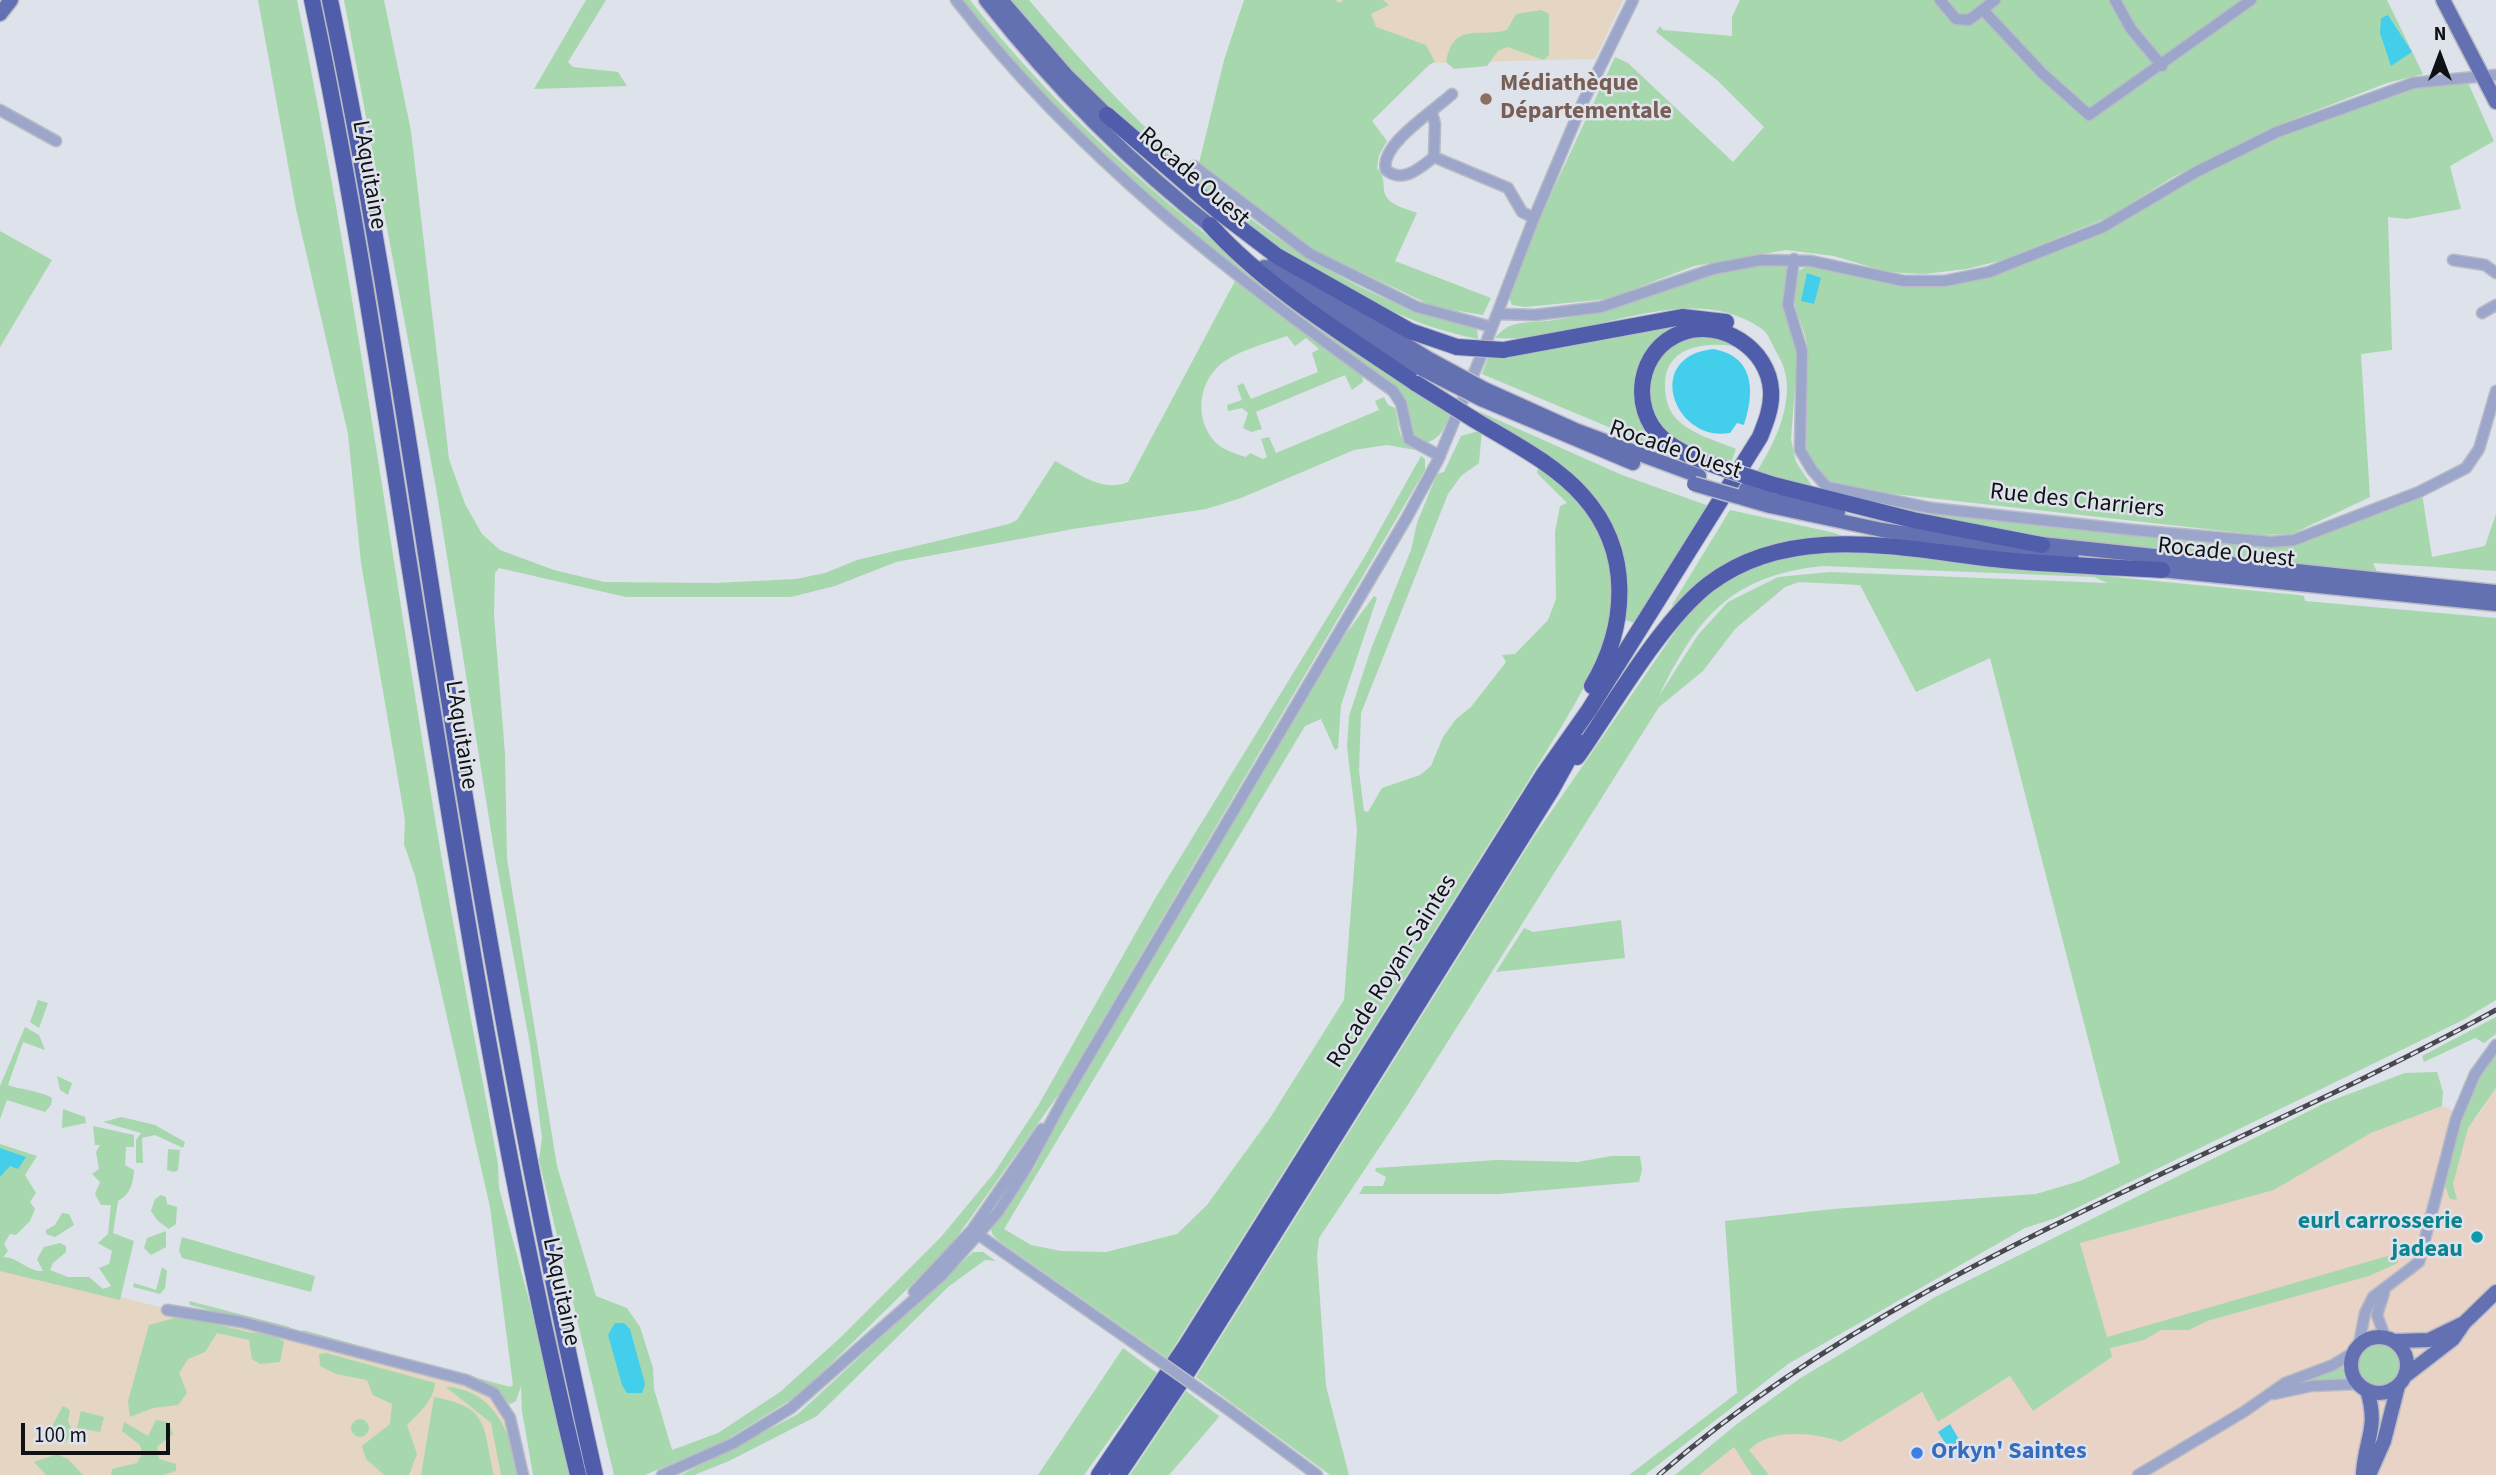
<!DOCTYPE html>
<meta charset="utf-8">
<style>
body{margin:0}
#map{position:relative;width:2496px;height:1475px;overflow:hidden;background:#dee2eb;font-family:"Source Sans 3",sans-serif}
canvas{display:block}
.north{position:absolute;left:2405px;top:21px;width:70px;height:70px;-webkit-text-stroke:5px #dee2eb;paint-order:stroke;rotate:0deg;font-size:19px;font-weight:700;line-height:28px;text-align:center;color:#0f1114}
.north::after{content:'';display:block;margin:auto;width:24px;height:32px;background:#0f1114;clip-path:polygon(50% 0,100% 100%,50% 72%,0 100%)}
.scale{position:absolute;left:21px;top:1423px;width:149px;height:32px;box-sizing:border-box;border:4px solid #0f1114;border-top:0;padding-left:9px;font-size:21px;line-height:24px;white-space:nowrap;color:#0f1114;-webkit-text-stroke:5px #dee2eb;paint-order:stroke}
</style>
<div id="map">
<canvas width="2496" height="1475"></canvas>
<div class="north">N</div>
<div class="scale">100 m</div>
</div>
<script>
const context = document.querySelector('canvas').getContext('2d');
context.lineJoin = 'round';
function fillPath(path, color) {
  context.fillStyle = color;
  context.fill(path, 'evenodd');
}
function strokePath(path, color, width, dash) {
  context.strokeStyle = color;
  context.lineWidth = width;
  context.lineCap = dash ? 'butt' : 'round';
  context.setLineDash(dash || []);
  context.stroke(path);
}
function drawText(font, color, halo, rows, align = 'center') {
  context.font = font + ' "Source Sans 3",sans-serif';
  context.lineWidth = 5;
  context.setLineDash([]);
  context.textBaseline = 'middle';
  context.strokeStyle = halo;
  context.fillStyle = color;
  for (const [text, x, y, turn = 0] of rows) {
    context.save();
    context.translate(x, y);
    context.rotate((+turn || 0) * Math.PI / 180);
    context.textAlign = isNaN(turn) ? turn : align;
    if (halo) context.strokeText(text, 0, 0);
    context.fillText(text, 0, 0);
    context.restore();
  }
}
fillPath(new Path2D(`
 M 2496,1088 L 2496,1475 L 1699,1475 L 1731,1448 L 1810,1394 L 1841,1442 L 1922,1392 L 1939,1421 L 2011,1376 L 2033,1411 L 2112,1357 L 2080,1242 L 2274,1190 L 2371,1133 L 2442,1106 L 2475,1120 Z`), '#e9d3c7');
fillPath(new Path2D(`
 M 1310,0 L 1623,0 L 1595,59 L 1429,63 Z
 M 0,1266 L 494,1393 L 510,1418 L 523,1475 L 0,1475 Z`), '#e4d6c3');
fillPath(new Path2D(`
 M 258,0 L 297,0 C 355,283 393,569 441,854 C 459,958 479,1061 498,1164 L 499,1188 L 538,1334 L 569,1475 L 533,1475 L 522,1411 L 521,1386 L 516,1401 L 510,1404 L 486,1387 L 302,1335 L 303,1330 L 510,1387 L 513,1385 L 490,1207 L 415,876 L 404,844 L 405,820 L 361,563 L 348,434 L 296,209 Z
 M 344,0 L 384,0 L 411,131 L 449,459 L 465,504 L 482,534 L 500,550 L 554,570 L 604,582 L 716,583 L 796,579 L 825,573 L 857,560 L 1009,524 L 1017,520 L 1055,461 C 1078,473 1102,493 1128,482 L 1235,281 L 1362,375 L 1363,382 L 1352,390 L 1345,375 L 1256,412 L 1262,429 L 1251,432 L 1243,428 L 1248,413 L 1242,408 L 1228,411 L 1227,405 L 1242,400 L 1237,386 L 1243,383 L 1251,399 L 1318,372 L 1312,353 L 1319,349 L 1306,338 L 1295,346 L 1287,336 C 1267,343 1243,349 1225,361 C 1198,379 1193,419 1216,443 C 1224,450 1235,454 1246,457 L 1250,453 L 1263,459 L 1267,457 L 1261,439 L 1269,437 L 1276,453 L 1379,410 L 1375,401 L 1384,397 L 1388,405 L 1395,408 L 1400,434 L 1416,450 L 1387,445 L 1354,450 L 1241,498 L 1206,509 L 1073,529 L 896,562 L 835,586 L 791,597 L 626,597 L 499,568 L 495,573 L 494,616 L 505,754 L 507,859 L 557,1166 L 596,1296 L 627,1308 L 640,1327 L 653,1368 L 654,1389 L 672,1450 L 718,1433 L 780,1392 L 840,1338 L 941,1237 L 994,1173 L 1038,1106 L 1156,897 L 1365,556 L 1421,456 L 1425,459 L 1425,470 L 1061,1091 L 949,1248 L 800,1394 L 726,1440 L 645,1475 L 614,1475 L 539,1160 L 542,1138 L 530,1045 L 495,856 L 436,488 Z
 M 586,0 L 606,0 L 568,62 L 573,67 L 618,72 L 627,86 L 534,89 Z
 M 961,0 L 970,0 C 1103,171 1274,291 1451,411 C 1445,426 1442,439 1425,443 L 1412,435 L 1402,395 L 1285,308 L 1175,218 L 1097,149 L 984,31 Z
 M 1008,0 L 1029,0 C 1131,121 1251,244 1400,305 C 1425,315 1451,318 1477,327 L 1478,339 C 1413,326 1365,300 1309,265 C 1287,251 1263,239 1241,223 C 1155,160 1079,80 1008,0 Z
 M 1244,0 L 1335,0 L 1340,3 L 1343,0 L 1383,0 L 1389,5 L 1371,14 L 1376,27 L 1426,45 L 1435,62 L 1429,65 L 1372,121 L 1387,141 L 1379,155 L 1377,168 C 1384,177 1383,179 1384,190 C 1386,205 1405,208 1417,213 L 1395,261 L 1491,298 L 1483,315 L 1435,307 L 1303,245 L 1199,163 L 1224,60 Z
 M 1740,0 L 2387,0 L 2423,74 L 2387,83 L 2294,119 L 2173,177 L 2109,217 L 2003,260 L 1967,269 L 1924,274 L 1887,272 L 1834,256 L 1786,250 L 1694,266 L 1608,299 L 1525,307 L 1512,305 L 1509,298 L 1531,237 L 1615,57 L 1628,63 L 1733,162 L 1764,127 L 1717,80 L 1656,32 L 1660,26 L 1663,30 L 1732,36 L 1732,17 Z
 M 1541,10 L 1549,14 L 1549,55 L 1544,60 L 1507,47 L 1498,51 L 1487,66 L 1454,69 L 1446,62 C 1454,21 1478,38 1507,30 L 1516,14 Z
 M 2466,78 L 2494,141 L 2450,166 L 2461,209 L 2407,219 L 2388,217 L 2392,350 L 2361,354 L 2370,497 L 2292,534 L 2260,535 L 1858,490 C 1849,487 1839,486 1831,482 C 1786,458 1810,395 1808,355 C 1807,320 1786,315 1798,271 L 1810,265 C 1842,271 1883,284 1914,284 C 1930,284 1947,279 1962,276 C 2066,260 2131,210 2222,162 C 2296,122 2382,89 2466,78 Z
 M 0,231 L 52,260 L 0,347 Z
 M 1745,265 L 1786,265 L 1798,346 L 1791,439 L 1796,462 L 1814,489 L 1757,471 C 1777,440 1800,391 1778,355 C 1773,347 1769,334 1762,329 C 1687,275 1579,345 1495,338 C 1510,318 1531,324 1554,320 C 1620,310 1681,282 1745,265 Z
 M 1687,321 L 1646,357 L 1654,442 L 1661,449 L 1482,374 L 1489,354 Z
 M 1701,334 L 1735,342 L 1733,346 C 1703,342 1665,347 1665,385 C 1665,396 1667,407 1674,416 C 1689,434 1715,440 1736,449 L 1731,463 C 1708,456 1680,448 1663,429 C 1641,404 1646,367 1670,346 C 1678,339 1692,337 1701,334 Z
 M 1471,408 L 1622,475 L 1709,506 L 1635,623 L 1625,620 L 1607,522 L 1469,410 Z
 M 1482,430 L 1479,463 L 1461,476 L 1448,494 L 1361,713 L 1359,771 L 1364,811 L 1368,812 L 1382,788 L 1420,775 L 1431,766 L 1443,737 L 1456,719 L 1471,707 L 1506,662 L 1502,655 L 1515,654 L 1548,620 L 1556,599 L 1555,532 L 1560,506 L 1567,503 L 1537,473 L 1538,467 C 1677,561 1596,671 1530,778 L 1167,1358 L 999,1241 L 992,1234 L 991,1228 L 1035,1167 L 1050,1132 L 1080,1077 L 1345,635 L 1374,596 L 1377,598 L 1341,705 L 1338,748 L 1335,750 L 1321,719 L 1305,726 L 1004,1229 L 1031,1245 L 1061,1251 L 1106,1252 L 1177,1234 L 1207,1205 L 1270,1118 L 1344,1000 L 1357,829 L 1347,747 L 1349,716 L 1371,649 L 1411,550 L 1417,523 L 1437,474 L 1444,472 L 1461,436 Z
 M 1828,493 L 1923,511 L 2040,526 L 2277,548 L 2422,494 L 2432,557 L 2485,546 L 2496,514 L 2496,571 L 2373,563 L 2377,572 C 2193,557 2007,540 1828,493 Z
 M 1730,510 L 1835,533 L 1847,538 L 1784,545 L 1674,606 L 1672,605 Z
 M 1841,550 L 2298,595 L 2304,596 L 2305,601 L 2496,618 L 2496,1000 L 2463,1020 L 2056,1218 L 2025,1228 L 1788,1364 L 1645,1475 L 1629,1475 L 1737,1393 L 1725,1221 L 1833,1209 L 2036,1194 L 2080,1181 L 2120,1163 L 1990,658 L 1916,692 L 1860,585 L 1799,582 L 1785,587 L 1735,629 L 1703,671 L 1659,707 L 1409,1103 L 1319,1238 L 1317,1256 L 1326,1386 L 1349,1475 L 1330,1475 L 1196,1377 L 1533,838 L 1688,613 L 1733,574 L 1793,553 ZM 1823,566 L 2094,577 L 2108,583 L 1830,572 L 1778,577 L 1728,602 L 1698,635 L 1659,696 C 1697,617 1732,575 1823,566 Z
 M 1621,920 L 1625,958 L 1496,972 L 1524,928 L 1533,932 Z
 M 38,1000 L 48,1003 L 39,1028 L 30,1022 Z
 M 2496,1017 L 2496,1034 L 2484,1043 L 2475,1038 L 2424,1062 L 2422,1056 Z
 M 25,1027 L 39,1035 L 45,1050 L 23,1042 L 8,1085 C 18,1089 45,1092 52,1098 L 51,1105 L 45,1112 L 7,1100 L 0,1119 L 0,1086 Z
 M 2496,1051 L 2496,1088 L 2468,1128 L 2453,1184 L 2457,1200 L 2450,1199 L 2445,1186 L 2463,1114 L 2476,1079 Z
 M 2437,1072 L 2443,1092 L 2442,1106 L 2371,1133 L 2274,1190 L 2080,1243 L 2107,1337 L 2398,1253 L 2398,1263 L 2369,1276 L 2207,1321 L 2189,1330 L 2161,1330 L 2144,1340 L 2110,1348 L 2112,1357 L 2033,1411 L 2010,1376 L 1938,1422 L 1922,1392 L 1841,1442 C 1814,1432 1770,1428 1749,1450 L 1769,1475 L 1752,1475 L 1734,1447 L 1699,1475 L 1675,1475 L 1737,1424 L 1799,1379 L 1935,1297 L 2325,1103 L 2405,1073 Z
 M 57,1076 L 72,1083 L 68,1095 L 60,1090 Z
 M 63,1109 L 85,1117 L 86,1123 L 62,1128 Z
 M 121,1117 L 155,1125 L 185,1142 L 183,1148 L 155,1135 L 142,1138 L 143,1163 L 136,1163 L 136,1140 L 141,1133 L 103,1122 Z
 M 93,1126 L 134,1135 L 134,1147 L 126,1147 L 125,1165 L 134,1170 C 133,1184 130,1195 118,1201 L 113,1233 L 134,1241 L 120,1300 L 0,1271 L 0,1144 L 37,1156 L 25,1175 L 36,1193 L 30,1202 L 35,1209 L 30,1221 L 16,1235 L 10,1234 L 4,1244 L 8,1251 L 3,1257 C 18,1257 28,1272 43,1271 L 37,1259 L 44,1247 L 60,1243 L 66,1246 L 66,1252 L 53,1263 L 50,1270 L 68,1277 L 89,1277 L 103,1289 L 111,1286 L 99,1268 L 109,1264 L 112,1251 L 98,1243 L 108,1234 L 111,1205 L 101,1205 L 95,1194 L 100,1182 L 92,1174 L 99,1169 L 96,1152 L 100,1145 L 95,1145 Z
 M 168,1149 L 180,1150 L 178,1170 L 174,1172 L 167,1170 Z
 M 1611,1156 L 1640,1156 L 1642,1170 L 1639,1182 L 1499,1194 L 1359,1194 L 1364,1186 L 1383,1186 L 1386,1177 L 1375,1171 L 1376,1168 L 1497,1160 L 1578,1162 Z
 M 161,1195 L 166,1197 L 167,1204 L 177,1207 L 176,1224 L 169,1229 L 158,1221 L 151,1211 L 155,1199 Z
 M 62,1213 L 69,1214 L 74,1225 L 55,1237 L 46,1234 L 46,1230 L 55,1225 Z
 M 166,1231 L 166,1247 L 151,1255 L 144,1248 L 147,1238 Z
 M 182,1237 L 315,1276 L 311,1292 L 182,1258 L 179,1250 Z
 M 973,1252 L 983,1252 L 996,1261 L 985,1260 L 948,1287 L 817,1416 L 729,1461 L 694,1475 L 681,1475 L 798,1414 Z
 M 162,1267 L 167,1271 L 165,1288 L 160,1294 L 133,1287 L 134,1283 L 156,1290 Z
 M 189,1301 L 290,1327 L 287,1330 L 190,1305 Z
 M 182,1316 L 252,1333 L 270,1332 L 284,1342 L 280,1362 L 260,1364 L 252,1359 L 249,1340 L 217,1333 L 205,1352 L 188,1359 L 179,1373 L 187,1393 L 178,1405 L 153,1408 L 130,1417 L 128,1401 L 149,1325 Z
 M2356 1365a22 22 0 1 1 44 0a22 22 0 1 1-44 0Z
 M 1123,1348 L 1157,1373 L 1084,1475 L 1038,1475 Z
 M 326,1353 L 435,1383 C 434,1400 419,1413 407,1425 L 417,1454 L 409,1475 L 384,1475 L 366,1459 L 362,1446 L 390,1424 L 392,1404 L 373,1395 L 367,1380 L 336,1374 L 320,1366 L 319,1354 Z
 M 2342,1366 L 2345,1380 L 2300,1384 L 2299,1380 Z
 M 446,1387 C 494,1389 512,1434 518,1475 L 501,1475 L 491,1423 Z
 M 1186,1391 L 1219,1416 L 1218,1418 L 1169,1475 L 1130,1475 Z
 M 434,1397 C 491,1408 482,1425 494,1475 L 421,1475 Z
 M 63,1406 L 70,1410 L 68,1421 L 73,1433 L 65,1443 L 53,1438 L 52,1426 Z
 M 81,1411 L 104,1417 L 100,1432 L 77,1428 Z
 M351 1428a9 9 0 1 1 18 0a9 9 0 1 1-18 0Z
 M 156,1420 L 168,1422 L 173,1434 L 157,1447 L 159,1459 L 176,1464 L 176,1471 L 163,1475 L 111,1475 L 112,1469 L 137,1463 L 142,1454 L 140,1445 L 122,1431 L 124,1422 L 148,1436 Z
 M 57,1454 L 68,1459 L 83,1475 L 46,1475 L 34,1462 Z`), '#a7d7ac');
fillPath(new Path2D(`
 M 2388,15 L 2412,52 L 2391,66 L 2380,33 L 2381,18 Z
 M 1807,273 L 1821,278 L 1814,304 L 1801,301 Z
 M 1713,349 C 1755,356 1755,392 1744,425 L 1737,423 L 1730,433 C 1675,443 1642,357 1713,349 Z
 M 0,1148 L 26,1157 L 18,1169 L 10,1166 L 0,1177 Z
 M 615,1323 L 624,1323 L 630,1329 L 645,1384 L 642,1393 L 627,1393 L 622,1385 L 608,1335 Z
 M 1950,1424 L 1960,1441 L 1949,1449 L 1938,1432 Z`), '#43cfeb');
const minor = new Path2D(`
 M 956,0 C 1077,156 1233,277 1393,391 L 1401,403 L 1409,439 L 1440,456
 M 1940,0 L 1956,19 L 1969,20 L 1995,0
 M 2115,0 L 2131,29 L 2162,66
 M 1983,10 L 2042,73 L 2089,115 L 2251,0
 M 1452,94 C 1434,111 1379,145 1386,170 C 1403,184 1420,168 1434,157 L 1508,188 L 1522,212 L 1534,218
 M 0,110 L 56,141
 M 1432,113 L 1435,124 L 1434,157
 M 1194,166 L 1310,254 L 1417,307 L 1492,327
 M 1794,259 L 1788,305 L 1802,351 L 1800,450 L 1812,470 L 1827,487 L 1931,508 L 2133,530 L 2271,542 L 2294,540 L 2419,492 L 2466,468 L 2479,449 L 2496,391
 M 2453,260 L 2485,265 L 2496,273
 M 2482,313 L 2496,305
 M 1497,314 L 1535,315 L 1601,307 L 1713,269 L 1761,260 L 1811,261 L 1904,281 L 1944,281 L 1989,272 L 2103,227 L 2196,172 L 2277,132 L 2413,83 L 2496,75
 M 1487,340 L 1534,218 L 1583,102 L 1633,0
 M 976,1233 L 1131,1341
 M 914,1292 L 972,1230 L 1042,1129
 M 2384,1293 L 2377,1315 L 2385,1337
 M 167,1310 L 242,1322 L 466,1380 L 494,1393 L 510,1418 L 523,1475
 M 2359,1344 L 2365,1313 L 2373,1297 L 2419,1262 L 2456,1119 L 2475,1074 L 2496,1045
 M 2274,1394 L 2311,1386 L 2358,1384
 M 1229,1410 L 1317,1475
 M 662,1475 L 734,1443 L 791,1408 L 942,1275 L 998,1212 L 1027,1167 L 1064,1098 L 1406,519 L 1438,460 L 1481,356
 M 2138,1475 L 2245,1411 L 2285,1383 L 2333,1365 L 2354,1352`);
const major = new Path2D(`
 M 986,0 C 1053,85 1132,165 1217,231
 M 1001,0 L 1067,76 L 1114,122
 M 2443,0 L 2496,102
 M 0,14 L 11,0
 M 1274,262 L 1427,358
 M 1264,267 L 1420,368
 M 1484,389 L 1575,430 L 1699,476
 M 1481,399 L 1633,463
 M 1771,496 L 1838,512
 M 1770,506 L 1882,530 L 2072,559
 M 2031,543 L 2496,592
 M 2151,569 L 2496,604
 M2351 1365a28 28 0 1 1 56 0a28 28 0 1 1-56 0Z
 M 2396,1341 L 2429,1340 L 2462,1324
 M 2405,1376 L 2453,1339 L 2464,1323 L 2496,1292
 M 2363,1474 C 2365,1438 2379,1429 2367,1390
 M 2369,1475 L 2384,1441 L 2398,1386`);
const highway = new Path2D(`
 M 312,0 C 351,184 379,371 408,557 C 457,864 505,1172 578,1475
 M 330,0 C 374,209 405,420 438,631 C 483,914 532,1196 595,1475
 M 1107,115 L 1218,211 L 1277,256 L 1410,331 L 1457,347
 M 1210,225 C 1268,289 1346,336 1417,384
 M 1503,350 L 1682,317 L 1726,322
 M 1473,419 C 1509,441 1554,463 1583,496 C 1632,551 1628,625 1592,686
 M 1774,485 L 1913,520 L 2042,545
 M 1577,757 C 1613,706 1661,621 1709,584 C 1793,520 1907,550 2003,560 C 2056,565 2109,567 2162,570
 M 1099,1475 L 1186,1346 L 1544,774 L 1589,710 L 1760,437 C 1766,422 1772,407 1771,391 C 1769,348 1720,318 1681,333 C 1638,349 1629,408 1662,438 C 1680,454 1703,461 1725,469
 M 1118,1475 L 1190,1368 L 1552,789 L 1578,742`);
strokePath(minor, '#b9bcc4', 13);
strokePath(major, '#b9bcc4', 17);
strokePath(highway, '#b9bcc4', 18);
strokePath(minor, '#9ca6cb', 10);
strokePath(major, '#6371b3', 14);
strokePath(highway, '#4f5daa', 16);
const rail = new Path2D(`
 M 1659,1475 C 1902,1263 2217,1163 2496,1010`);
strokePath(rail, '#47494e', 5);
strokePath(rail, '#dee2eb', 2.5, [8]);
const minorBridge = new Path2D(`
 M 1131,1341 L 1229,1410`);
const majorBridge = new Path2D(`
 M 1427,358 L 1484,389
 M 1420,368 L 1481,399
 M 1694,484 L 1770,506
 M 1746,489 L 1771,496`);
const highwayBridge = new Path2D(`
 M 1457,347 L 1503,350
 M 1417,384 L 1473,419
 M 1725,469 L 1774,485`);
strokePath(minorBridge, '#b9bcc4', 13, []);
strokePath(majorBridge, '#b9bcc4', 17, []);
strokePath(highwayBridge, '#b9bcc4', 18, []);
strokePath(minorBridge, '#9ca6cb', 10);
strokePath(majorBridge, '#6371b3', 14);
strokePath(highwayBridge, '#4f5daa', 16);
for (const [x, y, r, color] of [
 [1486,99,7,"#8d6e63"],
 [2477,1237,7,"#0f9aa8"],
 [1917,1453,7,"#3f7fe0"]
]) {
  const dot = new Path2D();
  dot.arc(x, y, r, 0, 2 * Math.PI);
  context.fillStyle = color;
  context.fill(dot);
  strokePath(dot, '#dee2eb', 2.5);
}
drawText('bold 24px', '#785e54', '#dee2eb', [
 ["Médiathèque",1500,85],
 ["Départementale",1500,113]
], 'left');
drawText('24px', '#0f1114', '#dee2eb', [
 ["L'Aquitaine",368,175,80],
 ["Rocade Ouest",1193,178,41],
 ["Rocade Ouest",1675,451,19],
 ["Rue des Charriers",2077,502,6],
 ["Rocade Ouest",2226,554,6],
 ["L'Aquitaine",460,735,81],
 ["Rocade Royan-Saintes",1393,972,-58],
 ["L'Aquitaine",560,1292,78]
]);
drawText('bold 24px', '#0d838f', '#dee2eb', [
 ["eurl carrosserie",2463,1223],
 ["jadeau",2463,1251]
], 'right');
drawText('bold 24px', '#366cbe', '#dee2eb', [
 ["Orkyn' Saintes",1931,1453]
], 'left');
</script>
